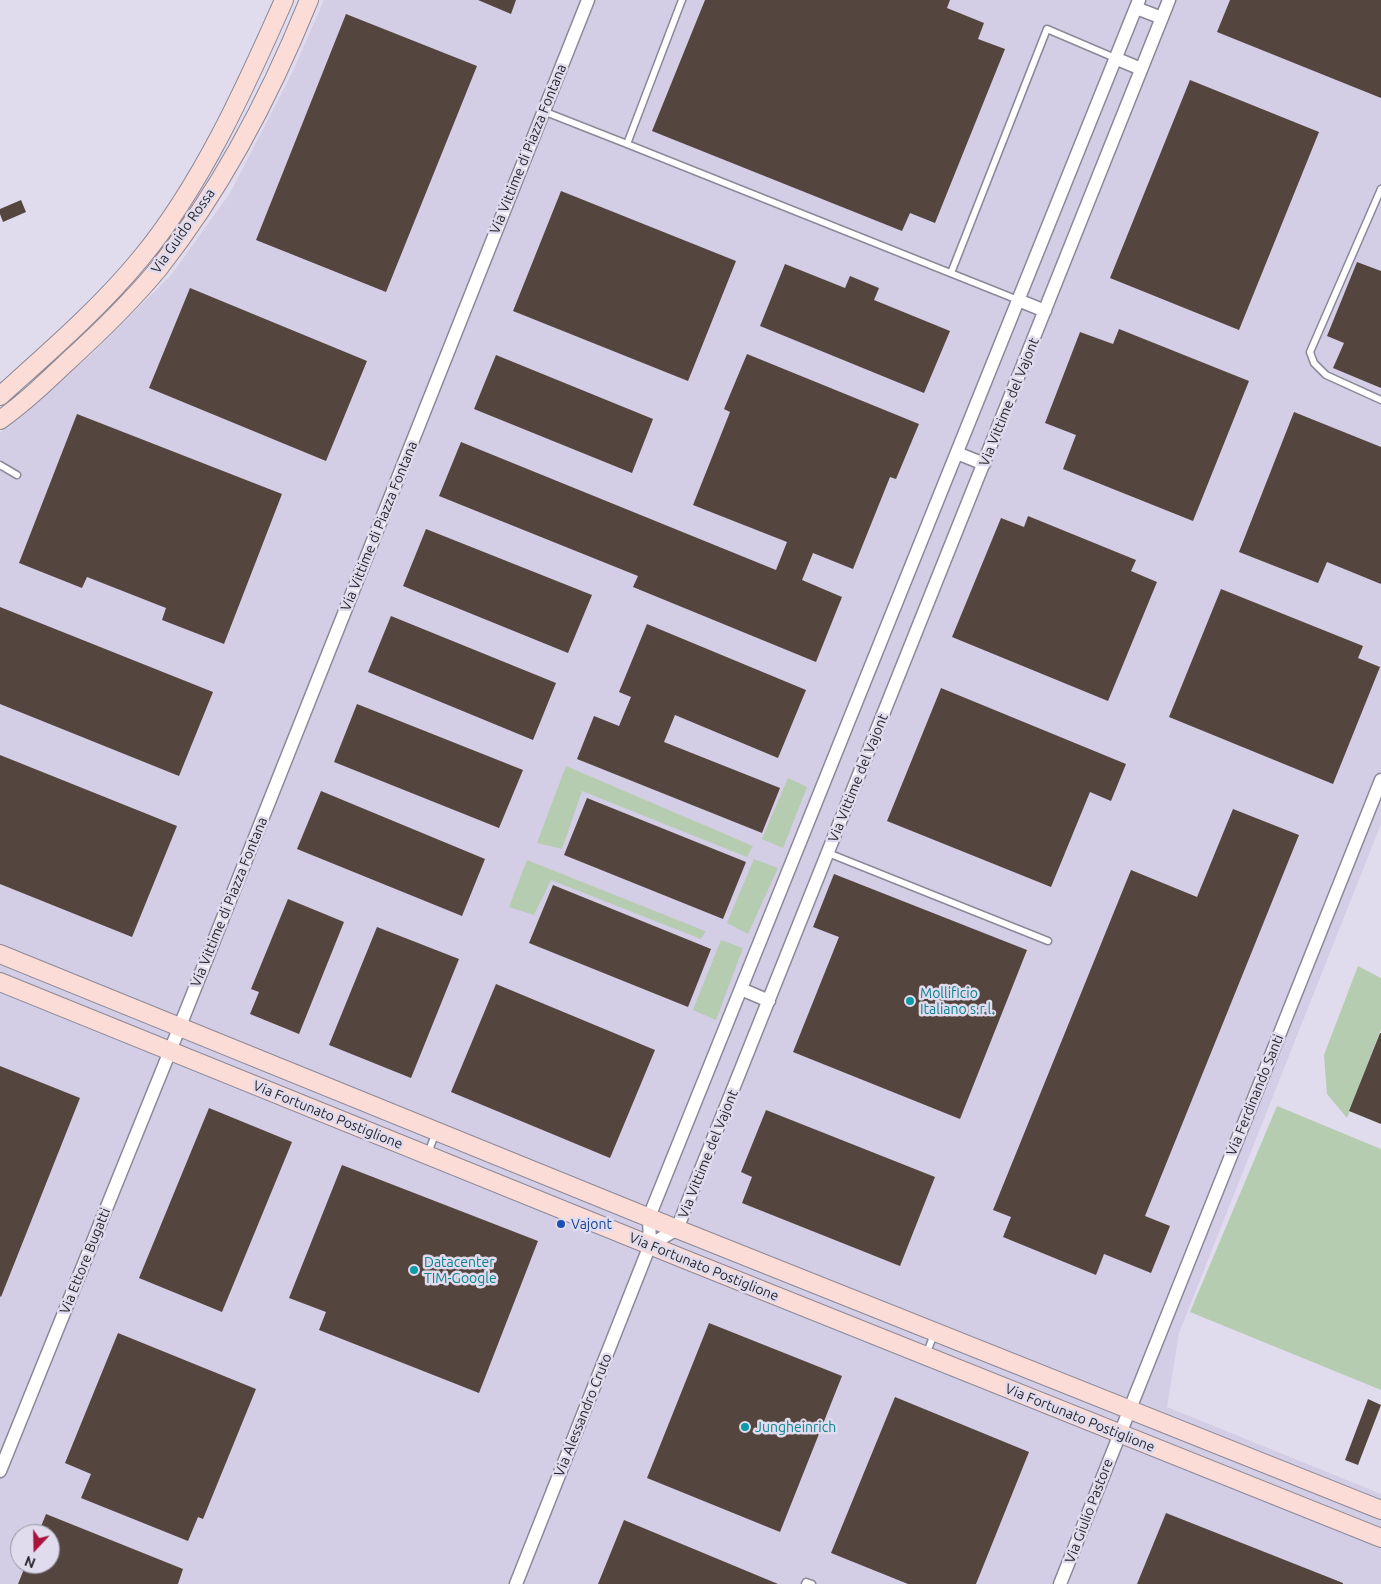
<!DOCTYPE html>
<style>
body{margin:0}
#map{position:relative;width:1381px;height:1584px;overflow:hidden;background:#e0dcee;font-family:Ubuntu,sans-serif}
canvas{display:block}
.north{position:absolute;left:10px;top:1524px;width:50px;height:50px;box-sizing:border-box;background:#e0dcee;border:1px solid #9693a0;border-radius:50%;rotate:201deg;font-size:14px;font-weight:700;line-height:20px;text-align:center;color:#27262c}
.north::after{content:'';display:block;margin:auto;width:18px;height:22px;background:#aa133e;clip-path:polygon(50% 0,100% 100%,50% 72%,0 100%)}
</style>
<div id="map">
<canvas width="1381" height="1584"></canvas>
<div class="north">N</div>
</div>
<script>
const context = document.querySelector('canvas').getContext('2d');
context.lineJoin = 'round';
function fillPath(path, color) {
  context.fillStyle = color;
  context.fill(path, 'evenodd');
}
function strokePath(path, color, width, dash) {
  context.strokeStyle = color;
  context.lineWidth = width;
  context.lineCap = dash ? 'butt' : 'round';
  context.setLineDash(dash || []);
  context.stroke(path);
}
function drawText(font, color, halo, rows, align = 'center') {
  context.font = font + ' Ubuntu,sans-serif';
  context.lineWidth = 5;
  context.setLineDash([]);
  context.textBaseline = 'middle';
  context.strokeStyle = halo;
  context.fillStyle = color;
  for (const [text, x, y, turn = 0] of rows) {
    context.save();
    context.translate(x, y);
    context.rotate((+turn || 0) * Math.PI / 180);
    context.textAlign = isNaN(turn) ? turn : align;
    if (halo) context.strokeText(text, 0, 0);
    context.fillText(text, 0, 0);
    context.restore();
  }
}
fillPath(new Path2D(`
 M 324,0 L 1381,0 L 1381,824 L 1179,1333 L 1167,1407 L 1381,1494 L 1381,1584 L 0,1584 L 0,433 L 93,353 L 172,274 L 230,193 L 292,73 ZM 20,1534 L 50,1534 L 50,1564 L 20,1564 Z`), '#d3cde5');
fillPath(new Path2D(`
 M 566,766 L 753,846 L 747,857 L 582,791 L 562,849 L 537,843 Z
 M 788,778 L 807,787 L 783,848 L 762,839 Z
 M 754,859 L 778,868 L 748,934 L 727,923 Z
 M 527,860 L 705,931 L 706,931 L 701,939 L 551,880 L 534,915 L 509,907 Z
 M 721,940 L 743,948 L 716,1020 L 693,1010 Z
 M 1358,966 L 1381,978 L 1381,1029 L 1347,1118 L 1327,1094 L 1324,1055 Z
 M 1277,1106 L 1381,1149 L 1381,1390 L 1190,1312 Z`), '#b6ccb0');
fillPath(new Path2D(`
 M 478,0 L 516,0 L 511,14 Z
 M 705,0 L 950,0 L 947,8 L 984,23 L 978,39 L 1005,49 L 935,223 L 910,213 L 902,231 L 652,131 Z
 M 1230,0 L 1381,0 L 1381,98 L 1217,32 Z
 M 346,14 L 477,66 L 386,292 L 256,240 Z
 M 1190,80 L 1319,132 L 1239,330 L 1110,278 Z
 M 561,191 L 736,261 L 688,381 L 513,311 Z
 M 21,200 L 26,212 L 3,222 L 0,214 L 0,209 Z
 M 1357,262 L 1381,271 L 1381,388 L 1333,368 L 1344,343 L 1327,336 Z
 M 785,264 L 845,288 L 850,276 L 879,288 L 874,300 L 950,331 L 924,393 L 760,326 Z
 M 190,288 L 367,361 L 326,461 L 149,388 Z
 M 1119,329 L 1249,381 L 1193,521 L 1063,469 L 1076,435 L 1045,423 L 1080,332 L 1113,344 Z
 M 747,354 L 919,424 L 896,479 L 890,477 L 853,569 L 813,553 L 802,580 L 842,597 L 816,662 L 633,587 L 638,576 L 439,496 L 461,442 L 776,570 L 787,542 L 693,505 L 730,412 L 724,409 Z
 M 496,355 L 653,419 L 632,473 L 474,409 Z
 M 1294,412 L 1381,447 L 1381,584 L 1327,562 L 1318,583 L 1239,552 Z
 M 77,414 L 282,494 L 224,644 L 162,620 L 166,608 L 87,577 L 82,588 L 19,563 Z
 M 1028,516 L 1136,560 L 1131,571 L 1157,582 L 1108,701 L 952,637 L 1001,518 L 1024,527 Z
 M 426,529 L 592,595 L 568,653 L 403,586 Z
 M 1221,589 L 1363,646 L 1358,658 L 1380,667 L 1333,784 L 1169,717 Z
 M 0,607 L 213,692 L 179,776 L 0,704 Z
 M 391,616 L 556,683 L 533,740 L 368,672 Z
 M 647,624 L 806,690 L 778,758 L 675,715 L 664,742 L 780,788 L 762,833 L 577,759 L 594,716 L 619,726 L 631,697 L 619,692 Z
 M 941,688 L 1126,764 L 1111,801 L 1090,792 L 1051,887 L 887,821 Z
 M 357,704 L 523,770 L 499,828 L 334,762 Z
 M 0,755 L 177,826 L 132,937 L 0,884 Z
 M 321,791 L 485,859 L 462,916 L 297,849 Z
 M 587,798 L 746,862 L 723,919 L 564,855 Z
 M 1233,809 L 1299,835 L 1145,1216 L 1170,1226 L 1151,1273 L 1104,1254 L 1096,1275 L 1003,1237 L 1011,1217 L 993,1210 L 1131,870 L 1197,897 Z
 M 834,874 L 1027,950 L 960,1119 L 793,1052 L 839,937 L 813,927 Z
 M 553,885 L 711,949 L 688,1007 L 529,943 Z
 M 288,899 L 344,922 L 299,1034 L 250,1014 L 259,992 L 251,989 Z
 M 377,927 L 459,959 L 411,1078 L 329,1045 Z
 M 496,984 L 655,1050 L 610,1158 L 451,1092 Z
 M 1380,1033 L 1381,1033 L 1381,1124 L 1349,1111 Z
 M 0,1066 L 80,1098 L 1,1297 L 0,1296 Z
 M 209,1108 L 292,1142 L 222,1312 L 139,1278 Z
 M 766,1110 L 935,1177 L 900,1266 L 742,1203 L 752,1177 L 741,1172 Z
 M 342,1165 L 538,1241 L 479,1393 L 319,1330 L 326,1312 L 289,1298 Z
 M 709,1323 L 842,1376 L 780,1532 L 647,1478 Z
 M 118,1333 L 256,1389 L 203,1519 L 198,1517 L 188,1541 L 81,1498 L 91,1474 L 65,1463 Z
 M 895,1397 L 1029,1452 L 976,1584 L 908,1584 L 831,1553 Z
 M 1368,1399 L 1381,1405 L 1358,1465 L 1345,1460 Z
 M 1166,1513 L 1343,1583 L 1343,1584 L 1137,1584 Z
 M 46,1514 L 183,1569 L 178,1584 L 18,1584 L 26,1564 L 50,1564 L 50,1534 L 38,1534 Z
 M 624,1520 L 778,1584 L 598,1584 Z`), '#55453f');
const lane = new Path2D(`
 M 682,0 L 627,144 L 1018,300
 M 543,111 L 627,144
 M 1381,189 L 1310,352 L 1314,363 L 1326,375 L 1381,400
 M 951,273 L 1047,29 L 1115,58
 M 0,465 L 17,475
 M 828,853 L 1048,941
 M 428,1153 L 436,1132
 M 926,1355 L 934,1334
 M 805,1584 L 806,1582 L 812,1584`);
const street = new Path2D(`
 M 1136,8 L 1162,18
 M 1115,58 L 1141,69
 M 1018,300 L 1045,311
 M 957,453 L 984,464
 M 741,989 L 769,1001
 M 650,1245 L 677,1229 L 1169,0
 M 0,1471 L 170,1051 L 588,0
 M 516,1584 L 650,1245 L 649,1217 L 1139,0
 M 1060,1584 L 1381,780`);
const secondary = new Path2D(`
 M 0,396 C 49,352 99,309 141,258 C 201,186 246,86 284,0
 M 0,420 C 24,403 45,383 66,363 C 99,333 131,302 159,268 C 222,188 271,94 309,0
 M 0,954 L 677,1229 L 1381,1510
 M 0,982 L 689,1261 L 1381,1538`);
strokePath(lane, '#8b8898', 9);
strokePath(street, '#8b8898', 15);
strokePath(secondary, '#8b8898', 20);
strokePath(lane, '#fff', 6);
strokePath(street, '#fff', 12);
strokePath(secondary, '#fbdcd6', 18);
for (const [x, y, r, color] of [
 [910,1001,5,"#0f9aa8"],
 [561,1224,5,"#1a4fb4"],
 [414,1270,5,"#0f9aa8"],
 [745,1427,5,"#0f9aa8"]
]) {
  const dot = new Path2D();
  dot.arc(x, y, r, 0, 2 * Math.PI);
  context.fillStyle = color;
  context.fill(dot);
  strokePath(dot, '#e0dcee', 2);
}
drawText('14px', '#27262c', '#e0dcee', [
 ["Via Vittime di Piazza Fontana",528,149,-68],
 ["Via Guido Rossa",183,231,-55],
 ["Via Vittime del Vajont",1009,402,-68],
 ["Via Vittime di Piazza Fontana",379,526,-68],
 ["Via Vittime del Vajont",858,778,-68],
 ["Via Vittime di Piazza Fontana",229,902,-68],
 ["Via Ferdinando Santi",1255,1095,-68],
 ["Via Fortunato Postiglione",328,1115,22],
 ["Via Vittime del Vajont",708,1154,-68],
 ["Via Ettore Bugatti",85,1261,-68],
 ["Via Fortunato Postiglione",704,1267,22],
 ["Via Alessandro Cruto",583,1415,-68],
 ["Via Fortunato Postiglione",1080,1418,22],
 ["Via Giulio Pastore",1089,1511,-69]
]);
drawText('14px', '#0d838f', '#e0dcee', [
 ["Mollificio",920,993],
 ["Italiano s.r.l.",920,1009],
 ["Datacenter",424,1262],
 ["TIM-Google",424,1278],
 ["Jungheinrich",755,1427]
], 'left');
drawText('14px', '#164399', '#e0dcee', [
 ["Vajont",571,1224]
], 'left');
</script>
